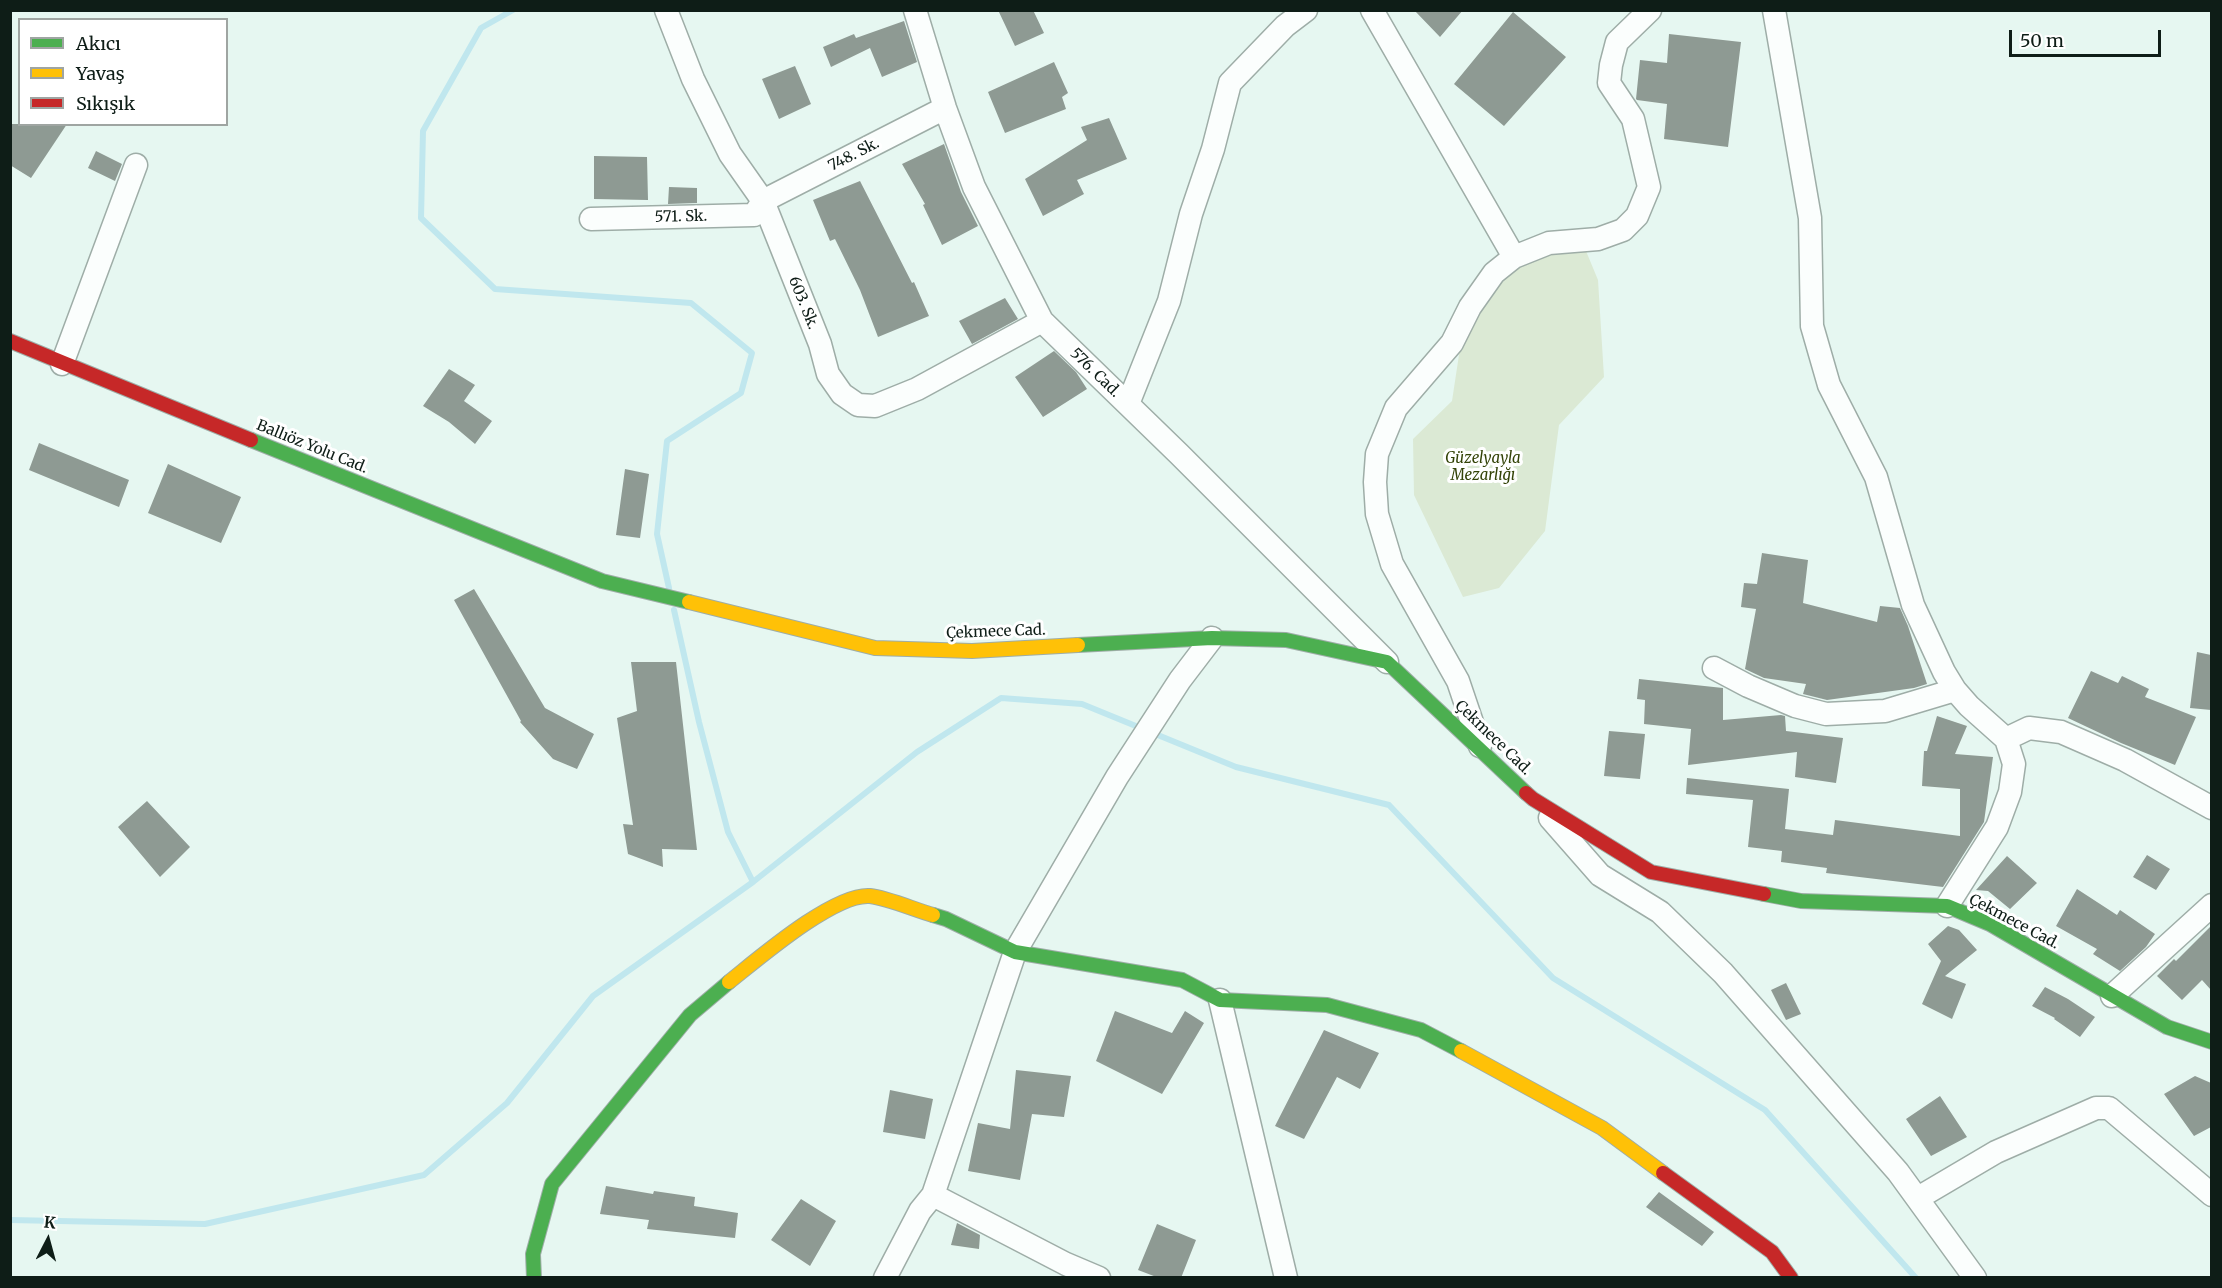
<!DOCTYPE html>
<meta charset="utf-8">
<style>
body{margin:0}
#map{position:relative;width:2222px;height:1288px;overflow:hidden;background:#e6f7f1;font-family:Merriweather,serif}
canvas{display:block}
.frame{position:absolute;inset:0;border:12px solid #0e1d17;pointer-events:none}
.legend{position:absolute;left:18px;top:18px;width:210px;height:108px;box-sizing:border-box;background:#fff;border:2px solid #9fa5a2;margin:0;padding:8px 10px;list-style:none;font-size:18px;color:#0e1d17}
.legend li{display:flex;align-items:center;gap:12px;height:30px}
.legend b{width:30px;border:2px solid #9fa5a2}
.north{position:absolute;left:18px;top:1210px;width:60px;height:60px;-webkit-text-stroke:4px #fff;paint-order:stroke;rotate:6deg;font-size:16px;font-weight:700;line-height:24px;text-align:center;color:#0e1d17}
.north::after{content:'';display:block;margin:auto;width:21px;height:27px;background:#0e1d17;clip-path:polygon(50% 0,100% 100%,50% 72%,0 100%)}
.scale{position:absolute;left:2009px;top:30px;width:152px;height:27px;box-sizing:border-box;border:3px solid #0e1d17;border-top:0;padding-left:8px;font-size:18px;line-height:21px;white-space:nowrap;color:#0e1d17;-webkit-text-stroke:4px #fff;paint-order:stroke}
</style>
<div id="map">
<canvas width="2222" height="1288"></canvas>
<div class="frame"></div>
<ul class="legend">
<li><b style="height:8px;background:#4caf50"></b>Akıcı</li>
<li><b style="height:8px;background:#ffc107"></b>Yavaş</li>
<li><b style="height:8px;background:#c62828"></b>Sıkışık</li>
</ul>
<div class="north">K</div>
<div class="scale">50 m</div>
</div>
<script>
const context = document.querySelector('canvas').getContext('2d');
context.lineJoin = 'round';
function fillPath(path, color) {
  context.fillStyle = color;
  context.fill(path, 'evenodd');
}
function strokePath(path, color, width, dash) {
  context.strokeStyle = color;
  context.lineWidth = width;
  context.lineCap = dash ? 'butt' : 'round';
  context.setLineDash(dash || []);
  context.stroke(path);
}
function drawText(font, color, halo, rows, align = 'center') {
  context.font = font + ' Merriweather,serif';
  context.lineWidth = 6;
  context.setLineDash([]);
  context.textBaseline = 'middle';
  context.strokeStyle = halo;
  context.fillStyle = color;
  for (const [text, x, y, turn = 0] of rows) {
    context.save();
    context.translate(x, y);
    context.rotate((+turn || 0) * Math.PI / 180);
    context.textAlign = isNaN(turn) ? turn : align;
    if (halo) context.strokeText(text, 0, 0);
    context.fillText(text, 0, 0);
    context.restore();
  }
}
fillPath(new Path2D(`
 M 1549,243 L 1586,251 L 1598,280 L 1604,377 L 1559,425 L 1545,531 L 1499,588 L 1463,597 L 1414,495 L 1413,439 L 1452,401 L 1462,335 L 1507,259 Z`), '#dbe9d4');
strokePath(new Path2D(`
 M 513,10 L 481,28 L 423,131 L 421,218 L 495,289 L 691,303 L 752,353 L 741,393 L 667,441 L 657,534 L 669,588
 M 674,610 L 699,722 L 728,832 L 753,882
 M 10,1220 L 205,1224 L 424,1175 L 507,1103 L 593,996 L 753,882 L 917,752 L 1001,698 L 1082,704 L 1236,767 L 1389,805 L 1553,978 L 1765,1110 L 1916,1278`), '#c0e7ee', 6);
fillPath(new Path2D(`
 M 998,10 L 1033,10 L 1044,33 L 1015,46 Z
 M 1414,10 L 1463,10 L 1440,37 Z
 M 1513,12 L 1566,57 L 1504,126 L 1454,84 Z
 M 904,21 L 917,62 L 882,77 L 870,48 L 831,67 L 823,47 L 854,34 L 856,38 Z
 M 1669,34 L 1741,42 L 1728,147 L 1664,139 L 1667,104 L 1637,100 L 1636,99 L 1640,60 L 1667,63 Z
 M 1054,62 L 1068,93 L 1062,97 L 1066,109 L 1005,133 L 988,92 Z
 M 795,66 L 811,104 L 779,119 L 762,79 Z
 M 1109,118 L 1127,159 L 1077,180 L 1084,194 L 1043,216 L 1025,179 L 1087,140 L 1081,127 Z
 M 10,124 L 67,124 L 31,178 L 10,165 Z
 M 944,144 L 961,192 L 978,226 L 942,245 L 923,205 L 925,204 L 902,164 Z
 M 96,151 L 122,164 L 115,181 L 88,168 Z
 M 594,156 L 647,157 L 648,200 L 594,199 Z
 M 860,181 L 912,283 L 914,282 L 929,316 L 878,337 L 860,290 L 835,239 L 830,241 L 813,200 Z
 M 669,187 L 697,188 L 697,203 L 668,204 Z
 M 1005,298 L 1018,319 L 972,344 L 959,321 Z
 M 1054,351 L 1076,372 L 1087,389 L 1043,417 L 1015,377 Z
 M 449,369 L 475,385 L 464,401 L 492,421 L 475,444 L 449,422 L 423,406 Z
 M 39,443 L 129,480 L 119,507 L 29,470 Z
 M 168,464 L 241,497 L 221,543 L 148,513 Z
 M 625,469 L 649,474 L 640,538 L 616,535 Z
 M 1762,553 L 1808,560 L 1803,603 L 1877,622 L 1880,606 L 1900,608 L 1908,626 L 1927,684 L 1914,688 L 1827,700 L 1803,694 L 1806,684 L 1764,678 L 1745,669 L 1756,609 L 1741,607 L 1744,583 L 1757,584 Z
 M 474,589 L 545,708 L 594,734 L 577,769 L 553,759 L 520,722 L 521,721 L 454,600 Z
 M 2197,652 L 2211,655 L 2211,710 L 2190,708 Z
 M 631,662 L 676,662 L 697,850 L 662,849 L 663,867 L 628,854 L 623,824 L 633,825 L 617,718 L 637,711 Z
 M 2091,671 L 2118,683 L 2122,676 L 2149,689 L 2145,697 L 2196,717 L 2175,765 L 2121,743 L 2068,718 Z
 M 1639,679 L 1723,688 L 1723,720 L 1781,715 L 1785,716 L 1786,731 L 1843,738 L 1836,783 L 1795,777 L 1797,752 L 1688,765 L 1691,729 L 1644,724 L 1645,700 L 1637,699 Z
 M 1937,716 L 1967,726 L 1955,754 L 1993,757 L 1984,822 L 1943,887 L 1826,873 L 1827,868 L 1781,862 L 1782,851 L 1748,847 L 1753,800 L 1686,794 L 1687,778 L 1789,789 L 1785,829 L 1833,835 L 1835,820 L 1960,836 L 1960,789 L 1922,786 L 1924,751 L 1927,751 Z
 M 1609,731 L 1645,734 L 1640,779 L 1604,776 Z
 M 147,801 L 190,847 L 160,877 L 118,827 Z
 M 2147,855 L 2170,869 L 2156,890 L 2133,877 Z
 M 2007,856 L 2037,883 L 2010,909 L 1988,891 L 1976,890 Z
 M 2077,889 L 2117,915 L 2120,910 L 2155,934 L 2146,947 L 2120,971 L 2093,954 L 2097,949 L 2056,926 Z
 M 1948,926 L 1959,930 L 1977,950 L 1945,976 L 1966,984 L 1952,1019 L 1922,1004 L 1941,961 L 1928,944 Z
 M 2211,926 L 2211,990 L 2202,980 L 2182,1000 L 2157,976 L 2174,959 L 2176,961 Z
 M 1786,983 L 1801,1014 L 1786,1020 L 1771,990 Z
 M 2045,987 L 2068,999 L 2095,1017 L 2080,1037 L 2054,1019 L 2055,1018 L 2032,1006 Z
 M 1115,1011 L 1172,1033 L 1185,1011 L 1204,1023 L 1162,1094 L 1096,1061 Z
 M 1324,1030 L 1379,1053 L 1360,1089 L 1337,1077 L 1304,1139 L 1275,1126 Z
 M 1016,1070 L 1071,1076 L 1064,1117 L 1032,1114 L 1020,1180 L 968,1171 L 978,1123 L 1010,1129 Z
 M 2195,1076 L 2211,1083 L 2211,1127 L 2194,1136 L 2164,1094 Z
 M 890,1090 L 933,1099 L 925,1139 L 883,1132 Z
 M 1940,1096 L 1967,1137 L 1931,1156 L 1906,1119 Z
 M 606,1186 L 653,1194 L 654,1191 L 695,1197 L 694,1206 L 738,1213 L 735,1238 L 647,1229 L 649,1220 L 600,1214 Z
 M 1659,1192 L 1714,1232 L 1702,1246 L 1646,1207 Z
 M 801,1199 L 836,1221 L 810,1266 L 771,1240 Z
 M 957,1223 L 980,1235 L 979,1249 L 951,1245 Z
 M 1157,1224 L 1196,1240 L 1181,1278 L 1159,1278 L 1138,1270 Z`), '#8e9a93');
const street = new Path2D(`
 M 666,10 L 693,79 L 730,154 L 763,201 L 820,344 L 828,374 L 842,394 L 858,405 L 875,406 L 917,389 L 1042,321
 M 915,10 L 945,108 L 974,187 L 1042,321 L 1179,454 L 1387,662
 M 1372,10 L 1514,257
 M 1774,10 L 1810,218 L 1812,326 L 1829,385 L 1876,477 L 1913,605 L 1944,672 L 1955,690 L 1969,706 L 2006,739 L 2014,764 L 2010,792 L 1997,827 L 1947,906
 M 591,219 L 754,215 L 763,201 L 945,108
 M 62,364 L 136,165
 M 1128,404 L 1169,301 L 1191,214 L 1213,149 L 1230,83 L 1285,26 L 1306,10
 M 1714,668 L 1748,686 L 1795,706 L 1826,714 L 1885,711 L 1955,690
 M 2006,739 L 2029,728 L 2061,732 L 2125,760 L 2212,808
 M 1480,746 L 1458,681 L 1392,564 L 1377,514 L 1375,482 L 1377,454 L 1396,408 L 1452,343 L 1470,307 L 1494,273 L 1514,257 L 1549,243 L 1598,239 L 1623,230 L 1637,216 L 1649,187 L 1633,119 L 1609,83 L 1611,65 L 1617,42 L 1650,10
 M 1550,818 L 1600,875 L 1660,912 L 1723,973 L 1898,1172 L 1975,1278
 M 2112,996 L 2212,905
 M 1220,1000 L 1286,1278
 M 933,1195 L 1066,1264 L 1099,1278
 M 1918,1198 L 1996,1152 L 2096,1108 L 2109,1108 L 2212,1195
 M 885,1278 L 920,1211 L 933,1195 L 1015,952 L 1117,777 L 1180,680 L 1212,638`);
const fast = new Path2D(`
 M 251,440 L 602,581 L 689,602
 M 1078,645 L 1212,638 L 1286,640 L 1387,662 L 1526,793
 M 1764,894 L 1801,901 L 1947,906 L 1990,924 L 2167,1027 L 2212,1042
 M 933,915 L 946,919 L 1015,952 L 1182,980 L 1220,1000 L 1327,1005 L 1421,1030 L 1461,1051
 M 534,1278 L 533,1254 L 552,1184 L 690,1015 L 729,982`);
const slow = new Path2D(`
 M 689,602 L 875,648 L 972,651 L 1078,645
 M 729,982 C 758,959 834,893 870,896 C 888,898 915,910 933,915
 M 1461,1051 L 1602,1128 L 1663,1173`);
const jam = new Path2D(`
 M 10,341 L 251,440
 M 1526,793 L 1533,799 L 1651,872 L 1764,894
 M 1663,1173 L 1772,1252 L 1791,1278`);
strokePath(street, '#9eada7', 25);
strokePath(fast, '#9eada7', 16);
strokePath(slow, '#9eada7', 16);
strokePath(jam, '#9eada7', 16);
strokePath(street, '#fbfefd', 22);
strokePath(fast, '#4caf50', 14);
strokePath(slow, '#ffc107', 14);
strokePath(jam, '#c62828', 14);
drawText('15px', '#0e1d17', '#fff', [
 ["748. Sk.",854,155,-27],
 ["571. Sk.",681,217,-1],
 ["603. Sk.",803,303,68],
 ["576. Cad.",1095,373,44],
 ["Ballıöz Yolu Cad.",312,447,22],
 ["Çekmece Cad.",996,632,-2],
 ["Çekmece Cad.",1493,738,44],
 ["Çekmece Cad.",2014,922,28]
]);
drawText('italic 15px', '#334307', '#fff', [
 ["Güzelyayla",1483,459],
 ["Mezarlığı",1483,476]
]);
</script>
